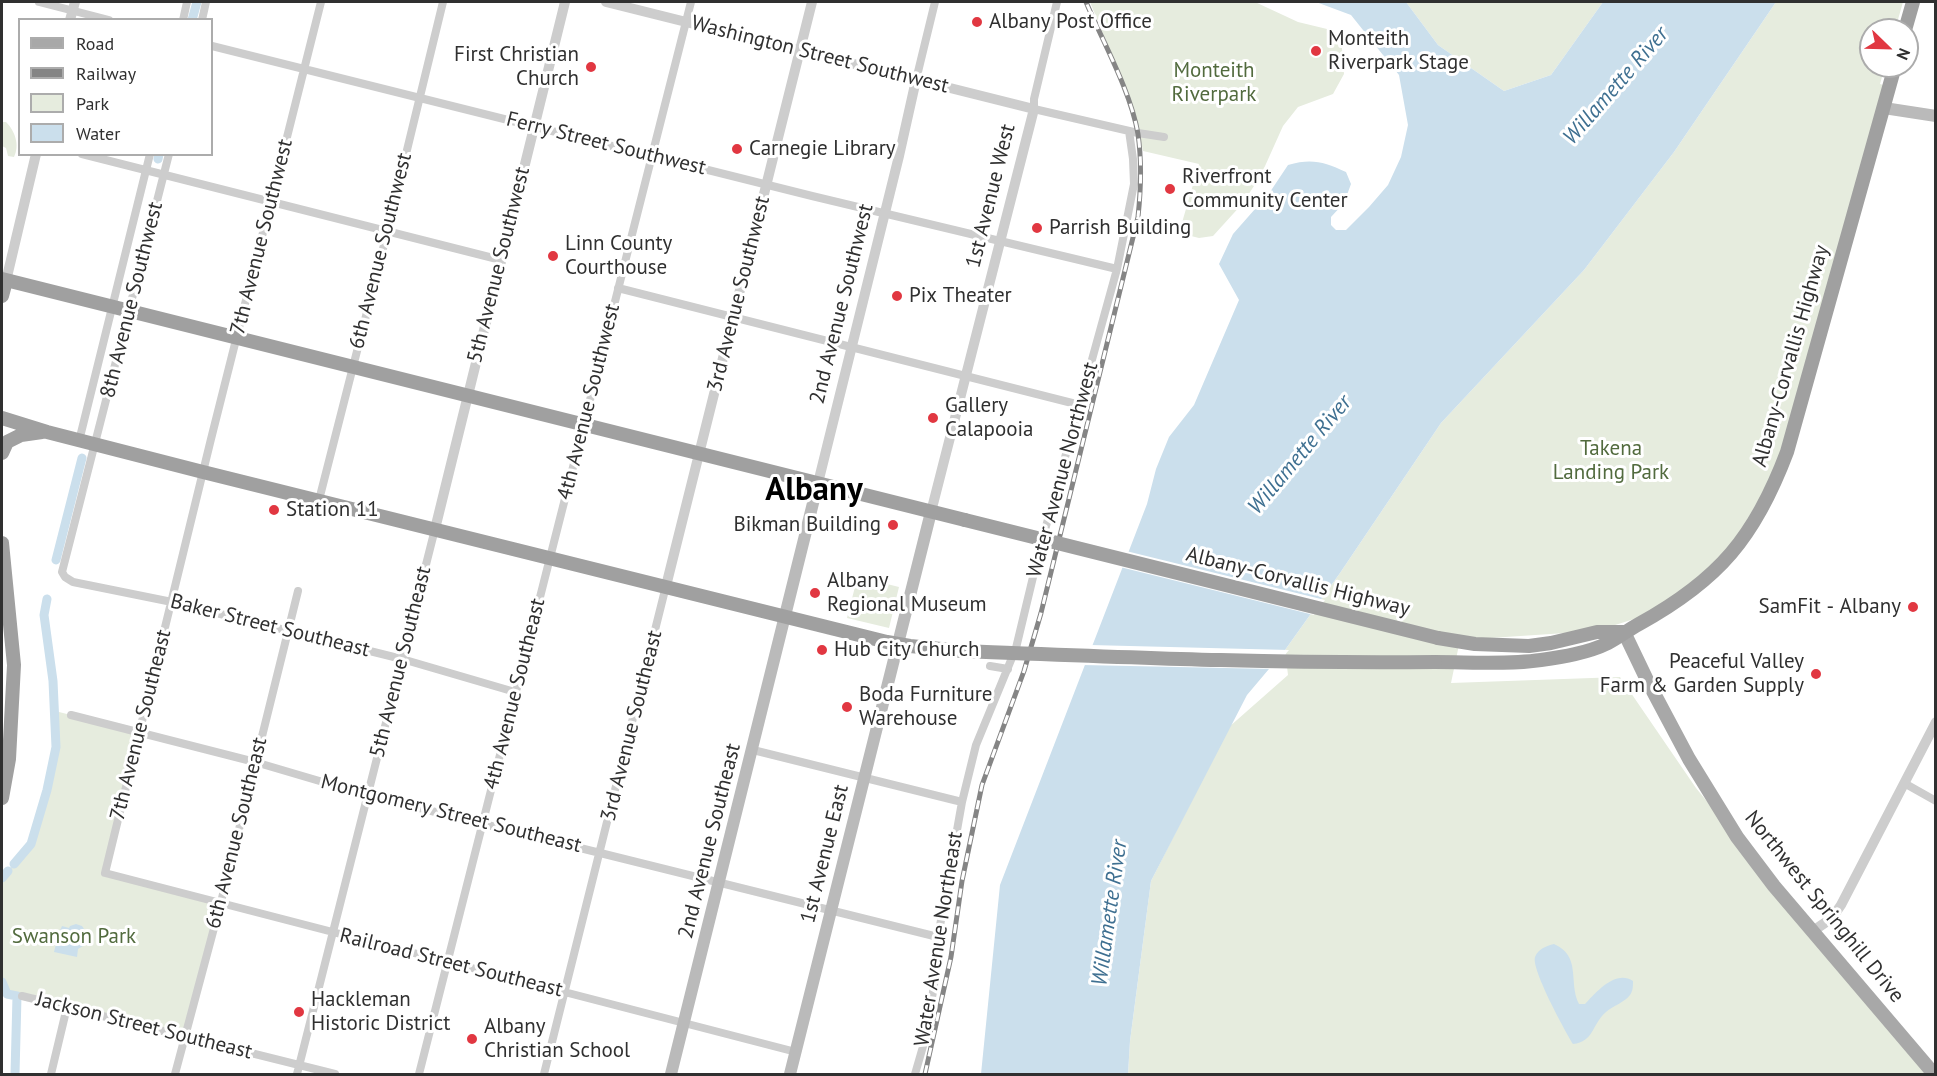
<!DOCTYPE html>
<style>
body{margin:0}
#map{position:relative;width:1937px;height:1076px;overflow:hidden;background:#fff;font-family:"PT Sans",sans-serif}
canvas{display:block}
.frame{position:absolute;inset:0;border:3px solid #303030;pointer-events:none}
.legend{position:absolute;left:18px;top:18px;width:195px;height:138px;box-sizing:border-box;background:#fff;border:2px solid #acacac;margin:0;padding:8px 10px;list-style:none;font-size:18px;color:#303030}
.legend li{display:flex;align-items:center;gap:12px;height:30px}
.legend b{width:30px;border:2px solid #acacac}
.north{position:absolute;left:1859px;top:18px;width:60px;height:60px;box-sizing:border-box;background:#fff;border:2px solid #acacac;border-radius:50%;rotate:113deg;font-size:16px;font-weight:700;line-height:24px;text-align:center;color:#303030}
.north::after{content:'';display:block;margin:auto;width:21px;height:27px;background:#e13741;clip-path:polygon(50% 0,100% 100%,50% 72%,0 100%)}
</style>
<div id="map">
<canvas width="1937" height="1076"></canvas>
<div class="frame"></div>
<ul class="legend">
<li><b style="height:8px;background:#a8a8a8"></b>Road</li>
<li><b style="height:8px;background:#858585"></b>Railway</li>
<li><b style="height:16px;background:#e6ecde"></b>Park</li>
<li><b style="height:16px;background:#cbdfec"></b>Water</li>
</ul>
<div class="north">N</div>
</div>
<script>
const context = document.querySelector('canvas').getContext('2d');
context.lineJoin = 'round';
function fillPath(path, color) {
  context.fillStyle = color;
  context.fill(path, 'evenodd');
}
function strokePath(path, color, width, dash) {
  context.strokeStyle = color;
  context.lineWidth = width;
  context.lineCap = dash ? 'butt' : 'round';
  context.setLineDash(dash || []);
  context.stroke(path);
}
function drawText(font, color, halo, rows, align = 'center') {
  context.font = font + ' "PT Sans",sans-serif';
  context.lineWidth = 6;
  context.setLineDash([]);
  context.textBaseline = 'middle';
  context.strokeStyle = halo;
  context.fillStyle = color;
  for (const [text, x, y, turn = 0] of rows) {
    context.save();
    context.translate(x, y);
    context.rotate((+turn || 0) * Math.PI / 180);
    context.textAlign = isNaN(turn) ? turn : align;
    if (halo) context.strokeText(text, 0, 0);
    context.fillText(text, 0, 0);
    context.restore();
  }
}
fillPath(new Path2D(`
 M 1090,2 L 1255,2 L 1298,22 L 1327,29 L 1341,36 L 1344,74 L 1333,94 L 1298,107 L 1283,126 L 1261,175 L 1243,203 L 1213,236 L 1199,238 L 1179,233 L 1199,164 L 1143,151 L 1134,109 Z
 M 1406,2 L 1603,2 L 1551,75 L 1504,91 L 1438,45 Z
 M 1776,2 L 1903,2 L 1895,30 L 1871,30 L 1871,66 L 1885,66 L 1880,84 L 1890,87 L 1787,451 L 1721,565 L 1666,609 L 1596,631 L 1460,640 L 1451,683 L 1620,677 L 1696,788 L 1784,896 L 1935,1074 L 1128,1074 L 1130,1041 L 1151,881 L 1229,727 L 1288,675 L 1285,650 L 1340,573 L 1441,423 L 1584,270 L 1674,152 Z
 M 2,122 L 6,122 C 15,131 20,145 14,157 L 8,156 L 6,148 L 2,146 Z
 M 858,575 L 867,577 L 867,579 L 899,587 L 889,628 L 847,618 Z
 M 55,711 L 139,732 L 105,873 L 221,902 L 186,1036 L 7,994 L 2,982 L 2,878 L 31,844 L 47,790 L 56,747 Z`), '#e6ecde');
fillPath(new Path2D(`
 M 1316,2 L 1406,2 L 1438,45 L 1504,91 L 1551,75 L 1603,2 L 1776,2 L 1674,152 L 1584,270 L 1441,423 L 1340,573 L 1285,650 L 1247,695 L 1151,881 L 1130,1041 L 1128,1074 L 981,1074 L 1000,885 L 1147,504 L 1156,469 L 1169,437 L 1194,405 L 1239,300 L 1219,264 L 1233,234 L 1270,192 L 1288,165 C 1312,158 1324,162 1346,172 L 1351,184 L 1344,203 L 1331,217 L 1331,225 L 1336,230 L 1346,230 L 1369,207 L 1388,185 L 1401,157 L 1408,125 L 1399,75 L 1351,15 Z
 M 76,924 L 82,926 L 88,935 L 86,944 L 78,949 L 77,957 L 54,952 L 56,944 L 53,940 L 47,938 L 50,929 L 59,933 L 62,926 L 69,928 L 70,926 Z
 M 1554,944 C 1582,956 1568,983 1579,1004 L 1585,1004 C 1596,992 1616,969 1633,981 C 1633,986 1633,991 1630,995 C 1625,1002 1613,1006 1606,1012 C 1592,1024 1594,1042 1573,1044 C 1565,1031 1531,969 1535,957 C 1538,949 1546,946 1554,944 Z`), '#cbdfec');
fillPath(new Path2D(`
 M 1126,551 L 1325,600 L 1314,615 L 1120,567 Z
 M 1090,645 L 1289,650 L 1273,669 L 1082,665 Z`), '#fff');
strokePath(new Path2D(`
 M 192,20 L 197,2
 M 158,159 L 159,154
 M 56,560 L 82,458
 M 14,864 L 31,844 L 47,790 L 56,747 L 53,681 L 44,615 L 47,599
 M 2,878 L 8,871
 M 2,982 L 7,994 L 17,996 L 15,1074`), '#cbdfec', 9);
strokePath(new Path2D(`
 M 39,2 L 109,20
 M 321,2 L 211,439 L 105,873 L 796,1052
 M 1057,2 L 1034,99 L 1034,109 L 1138,133 L 1164,137
 M 183,20 L 187,2
 M 202,20 L 206,2
 M 212,46 L 812,196 L 1117,269
 M 916,80 L 935,2
 M 82,154 L 501,260
 M 169,154 L 62,572 L 65,577 L 73,582 L 172,602 L 402,659 L 515,692
 M 618,288 L 1080,405
 M 79,441 L 150,154
 M 319,500 L 380,261 L 443,2
 M 990,666 L 1008,669
 M 71,715 L 255,762 L 367,795 L 938,937
 M 753,750 L 962,802
 M 1904,783 L 1936,801
 M 22,996 L 335,1074
 M 51,1074 L 67,1007
 M 175,1074 L 221,902 L 298,591
 M 297,1074 L 435,529
 M 419,1074 L 691,2
 M 544,1074 L 666,586
 M 915,1074 L 924,1043 L 934,986 L 938,937 L 962,802 L 976,745 L 1016,648 L 1040,548 L 1117,269 L 1134,184 L 1133,159 L 1129,131`), '#cdcdcd', 8);
strokePath(new Path2D(`
 M 606,2 L 1034,109 L 931,512
 M 70,20 L 75,2
 M 6,281 L 36,154
 M 818,483 L 899,156 L 916,80
 M 435,529 L 565,2
 M 666,586 L 812,2
 M 1813,931 L 1832,918 L 1841,905 L 1936,722`), '#cdcdcd', 10);
strokePath(new Path2D(`
 M 1884,108 L 1936,116
 M 671,1074 L 818,483
 M 790,1074 L 931,512`), '#bababa', 12);
strokePath(new Path2D(`
 M 1624,632 L 1647,680 L 1689,759 L 1737,837 L 1774,886 L 1934,1074`), '#a8a8a8', 14);
strokePath(new Path2D(`
 M 1905,30 L 1913,2
 M 2,279 L 965,520
 M 2,296 L 6,281
 M 2,418 L 47,432 L 203,472 L 887,642 L 910,646 L 962,651
 M 2,453 L 7,442 L 21,435 L 42,432
 M 2,543 L 14,665 L 9,759 L 2,798
 M 1438,638 L 1475,644 L 1529,646 L 1551,643 L 1597,632 L 1624,632
 M 1435,662 C 1470,662 1507,665 1541,660 C 1562,657 1588,653 1608,643 C 1618,638 1628,630 1639,624 C 1719,580 1755,537 1787,452 L 1895,66`), '#a0a0a0', 14);
const rail = new Path2D(`
 M 925,1074 L 951,957 L 962,881 L 982,785 L 1024,671 L 1041,613 L 1138,217 C 1141,189 1142,162 1138,134 C 1131,92 1103,42 1086,2`);
strokePath(rail, '#858585', 5);
strokePath(rail, '#fff', 3, [9]);
strokePath(new Path2D(`
 M 965,520 L 1438,638
 M 962,651 C 1119,657 1278,664 1435,662`), '#a0a0a0', 14);
for (const [x, y, r, color] of [
 [977,22,6,"#e13741"],
 [1316,51,6,"#e13741"],
 [591,67,6,"#e13741"],
 [737,149,6,"#e13741"],
 [1170,189,6,"#e13741"],
 [1037,228,6,"#e13741"],
 [553,256,6,"#e13741"],
 [897,296,6,"#e13741"],
 [933,418,6,"#e13741"],
 [274,510,6,"#e13741"],
 [893,525,6,"#e13741"],
 [815,593,6,"#e13741"],
 [1913,607,6,"#e13741"],
 [822,650,6,"#e13741"],
 [1816,674,6,"#e13741"],
 [847,707,6,"#e13741"],
 [299,1012,6,"#e13741"],
 [472,1039,6,"#e13741"]
]) {
  const dot = new Path2D();
  dot.arc(x, y, r, 0, 2 * Math.PI);
  context.fillStyle = color;
  context.fill(dot);
  strokePath(dot, '#fff', 2);
}
drawText('21px', '#303030', '#fff', [
 ["Albany Post Office",989,22],
 ["Monteith",1328,39],
 ["Riverpark Stage",1328,63],
 ["First Christian",579,55,"right"],
 ["Church",579,79,"right"],
 ["Carnegie Library",749,149],
 ["Riverfront",1182,177],
 ["Community Center",1182,201],
 ["Parrish Building",1049,228],
 ["Linn County",565,244],
 ["Courthouse",565,268],
 ["Pix Theater",909,296],
 ["Gallery",945,406],
 ["Calapooia",945,430],
 ["Station 11",286,510],
 ["Bikman Building",881,525,"right"],
 ["Albany",827,581],
 ["Regional Museum",827,605],
 ["SamFit - Albany",1901,607,"right"],
 ["Hub City Church",834,650],
 ["Peaceful Valley",1804,662,"right"],
 ["Farm & Garden Supply",1804,686,"right"],
 ["Boda Furniture",859,695],
 ["Warehouse",859,719],
 ["Hackleman",311,1000],
 ["Historic District",311,1024],
 ["Albany",484,1027],
 ["Christian School",484,1051]
], 'left');
drawText('21px', '#303030', '#fff', [
 ["Washington Street Southwest",820,55,14],
 ["Ferry Street Southwest",606,144,14],
 ["1st Avenue West",991,196,-76],
 ["7th Avenue Southwest",262,237,-76],
 ["6th Avenue Southwest",381,251,-76],
 ["5th Avenue Southwest",499,265,-76],
 ["3rd Avenue Southwest",739,294,-76],
 ["8th Avenue Southwest",132,300,-76],
 ["2nd Avenue Southwest",842,304,-76],
 ["Albany-Corvallis Highway",1791,356,-74],
 ["4th Avenue Southwest",589,402,-76],
 ["Water Avenue Northwest",1063,470,-75],
 ["Albany-Corvallis Highway",1298,582,14],
 ["Baker Street Southeast",270,626,14],
 ["5th Avenue Southeast",401,662,-76],
 ["4th Avenue Southeast",515,694,-76],
 ["7th Avenue Southeast",141,725,-76],
 ["3rd Avenue Southeast",632,726,-76],
 ["Montgomery Street Southeast",451,814,14],
 ["6th Avenue Southeast",237,833,-76],
 ["2nd Avenue Southeast",710,841,-76],
 ["1st Avenue East",825,854,-76],
 ["Northwest Springhill Drive",1824,907,51],
 ["Water Avenue Northeast",939,939,-81],
 ["Railroad Street Southeast",451,963,14],
 ["Jackson Street Southeast",144,1026,14]
]);
drawText('21px', '#526b3e', '#fff', [
 ["Monteith",1214,71],
 ["Riverpark",1214,95],
 ["Takena",1611,449],
 ["Landing Park",1611,473],
 ["Swanson Park",74,937]
]);
drawText('italic 22px', '#3f7091', '#fff', [
 ["Willamette River",1616,86,-49],
 ["Willamette River",1300,455,-50],
 ["Willamette River",1110,913,-82]
]);
drawText('bold 33px', '#000', '#fff', [
 ["Albany",814,491]
]);
</script>
